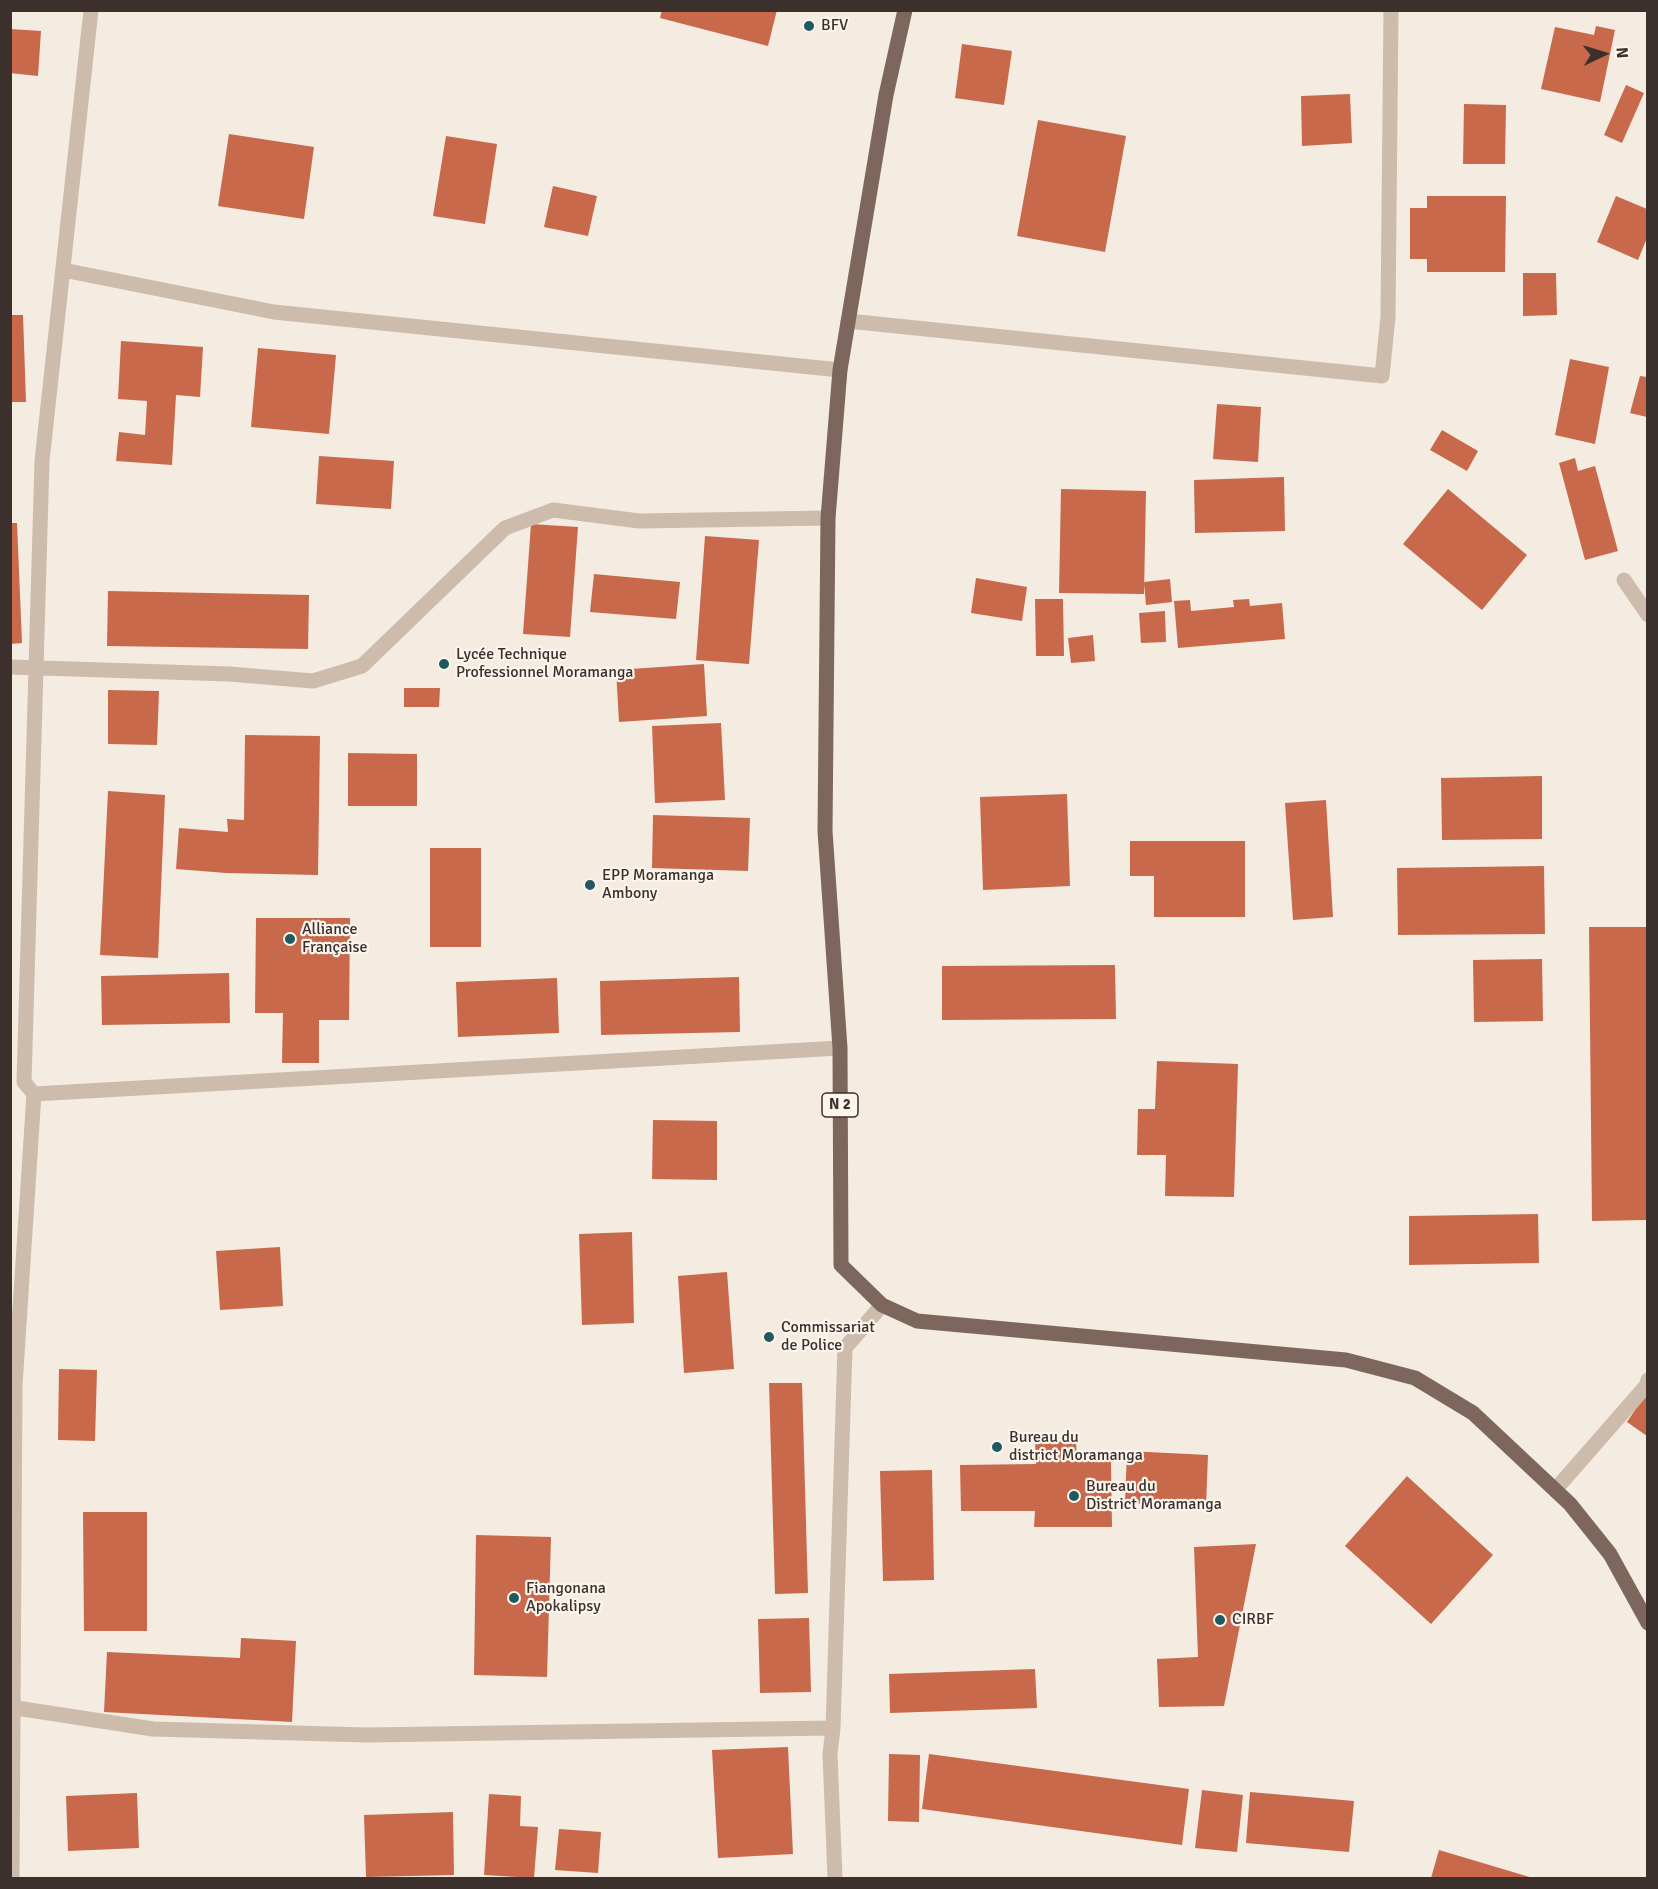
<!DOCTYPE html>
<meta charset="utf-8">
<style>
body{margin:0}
#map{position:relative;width:1658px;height:1889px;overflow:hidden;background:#f4ebe1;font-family:Signika,sans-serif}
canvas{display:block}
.frame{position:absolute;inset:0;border:12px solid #3b302b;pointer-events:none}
.north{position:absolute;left:1574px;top:24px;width:60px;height:60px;-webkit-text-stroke:4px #fbf5ee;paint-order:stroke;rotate:86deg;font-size:16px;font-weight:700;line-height:24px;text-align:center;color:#3b302b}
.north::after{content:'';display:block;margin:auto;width:21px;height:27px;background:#3b302b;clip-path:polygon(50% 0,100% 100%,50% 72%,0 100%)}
</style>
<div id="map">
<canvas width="1658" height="1889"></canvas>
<div class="frame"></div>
<div class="north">N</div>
</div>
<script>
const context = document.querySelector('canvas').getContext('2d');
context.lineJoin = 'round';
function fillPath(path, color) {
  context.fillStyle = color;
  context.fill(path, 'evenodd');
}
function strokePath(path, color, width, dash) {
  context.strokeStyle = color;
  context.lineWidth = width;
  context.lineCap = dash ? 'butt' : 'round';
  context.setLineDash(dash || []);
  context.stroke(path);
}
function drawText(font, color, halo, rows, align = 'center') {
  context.font = font + ' Signika,sans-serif';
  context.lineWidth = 4.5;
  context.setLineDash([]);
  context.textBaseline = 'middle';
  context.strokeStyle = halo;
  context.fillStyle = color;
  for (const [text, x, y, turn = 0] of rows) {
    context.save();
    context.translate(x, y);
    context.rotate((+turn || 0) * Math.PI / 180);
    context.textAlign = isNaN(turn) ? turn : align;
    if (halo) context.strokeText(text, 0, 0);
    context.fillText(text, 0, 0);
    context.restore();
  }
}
fillPath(new Path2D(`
 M 662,10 L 777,10 L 768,46 L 660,18 Z
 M 1596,26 L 1615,30 L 1600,102 L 1541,89 L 1555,27 L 1594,35 Z
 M 10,29 L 41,31 L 38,76 L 10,73 Z
 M 962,44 L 1012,51 L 1004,105 L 955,98 Z
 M 1626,85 L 1644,93 L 1622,143 L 1604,135 Z
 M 1350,94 L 1352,143 L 1302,146 L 1301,96 Z
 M 1464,104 L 1506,105 L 1505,164 L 1463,164 Z
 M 1038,120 L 1126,136 L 1105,252 L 1017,236 Z
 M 229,134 L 314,147 L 304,219 L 218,206 Z
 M 446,136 L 497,144 L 485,224 L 433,216 Z
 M 553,186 L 597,196 L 588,236 L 544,227 Z
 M 1427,196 L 1506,196 L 1505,272 L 1427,272 L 1427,259 L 1410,259 L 1410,208 L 1427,208 Z
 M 1616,196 L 1647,209 L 1647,238 L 1638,260 L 1597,242 Z
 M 1523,273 L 1556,273 L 1557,315 L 1523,316 Z
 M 10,315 L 23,315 L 26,402 L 10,402 Z
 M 121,341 L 203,347 L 200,397 L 176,395 L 172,465 L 116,461 L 119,432 L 145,435 L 147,401 L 118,399 Z
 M 258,348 L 336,355 L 329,434 L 251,427 Z
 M 1570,359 L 1609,367 L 1595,444 L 1555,435 Z
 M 1640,376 L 1647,377 L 1647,417 L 1630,413 Z
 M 1217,404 L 1261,407 L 1258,462 L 1213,459 Z
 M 1442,430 L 1478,451 L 1467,471 L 1430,450 Z
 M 319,456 L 394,461 L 391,509 L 316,504 Z
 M 1575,458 L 1578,471 L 1595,466 L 1618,551 L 1585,560 L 1559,463 Z
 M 1284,477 L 1285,531 L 1195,533 L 1194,480 Z
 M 1061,489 L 1146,491 L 1144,594 L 1059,593 Z
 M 1448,489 L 1527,555 L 1482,610 L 1403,544 Z
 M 10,523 L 17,523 L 22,643 L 10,644 Z
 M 531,524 L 578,527 L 570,637 L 523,634 Z
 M 705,536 L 759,540 L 749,664 L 696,660 Z
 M 594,574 L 680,582 L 676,619 L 590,612 Z
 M 976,578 L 1027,587 L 1022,621 L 971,613 Z
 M 1170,579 L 1172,602 L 1146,605 L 1144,582 Z
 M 108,591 L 309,595 L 308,649 L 107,646 Z
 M 1035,599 L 1063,599 L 1064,656 L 1036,656 Z
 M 1249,599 L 1250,606 L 1282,603 L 1285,639 L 1178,648 L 1174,601 L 1190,600 L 1191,611 L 1234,607 L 1233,600 Z
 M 1165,611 L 1166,642 L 1141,643 L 1139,613 Z
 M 1093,635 L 1095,661 L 1071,663 L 1068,638 Z
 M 704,664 L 707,716 L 619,722 L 616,670 Z
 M 404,688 L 440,688 L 439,707 L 404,707 Z
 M 108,690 L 159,691 L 157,745 L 108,744 Z
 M 721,723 L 725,800 L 655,803 L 652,726 Z
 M 245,735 L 320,736 L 318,875 L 226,873 L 176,869 L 179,828 L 228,832 L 227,819 L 244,820 Z
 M 348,753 L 417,754 L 417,806 L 348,806 Z
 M 1542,776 L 1542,839 L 1442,840 L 1441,778 Z
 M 108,791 L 165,795 L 158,958 L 100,955 Z
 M 1067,794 L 1070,886 L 983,890 L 980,797 Z
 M 1326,800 L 1333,917 L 1293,920 L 1285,803 Z
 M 653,815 L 750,818 L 748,871 L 652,868 Z
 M 1130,841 L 1245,841 L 1245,917 L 1154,917 L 1154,876 L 1130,876 Z
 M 430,848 L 481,848 L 481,947 L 430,947 Z
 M 1544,866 L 1545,934 L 1398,935 L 1397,868 Z
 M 256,918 L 350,918 L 349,1020 L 319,1020 L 319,1063 L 282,1063 L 283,1013 L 255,1013 Z
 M 1589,927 L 1647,927 L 1647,1220 L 1592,1221 Z
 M 1542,959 L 1543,1021 L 1474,1022 L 1473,960 Z
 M 1115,965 L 1116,1019 L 942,1020 L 942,966 Z
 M 229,973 L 230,1023 L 102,1025 L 101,976 Z
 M 739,977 L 740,1032 L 601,1035 L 600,981 Z
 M 557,978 L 559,1033 L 458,1037 L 456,982 Z
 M 1157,1061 L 1238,1064 L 1234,1197 L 1165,1196 L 1166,1155 L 1137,1155 L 1138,1109 L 1155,1109 Z
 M 653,1120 L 717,1121 L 717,1180 L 652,1179 Z
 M 1538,1214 L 1539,1263 L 1409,1265 L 1409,1216 Z
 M 632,1232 L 634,1323 L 582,1325 L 579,1234 Z
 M 280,1247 L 283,1306 L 220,1310 L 216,1251 Z
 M 727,1272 L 734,1369 L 684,1373 L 678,1276 Z
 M 59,1369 L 97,1370 L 95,1441 L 58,1440 Z
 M 769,1383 L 802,1383 L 808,1593 L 775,1594 Z
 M 1647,1392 L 1647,1436 L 1627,1422 Z
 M 1076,1441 L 1077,1461 L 1111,1461 L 1112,1527 L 1034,1527 L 1035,1511 L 961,1511 L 960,1465 L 1036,1464 L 1035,1442 Z
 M 1127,1451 L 1208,1455 L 1206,1506 L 1125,1503 Z
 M 932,1470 L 934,1580 L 883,1581 L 880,1471 Z
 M 1407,1476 L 1493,1555 L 1431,1624 L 1345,1546 Z
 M 83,1512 L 147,1512 L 147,1631 L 84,1631 Z
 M 476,1535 L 551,1537 L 547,1677 L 474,1675 Z
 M 1256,1544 L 1224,1706 L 1159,1707 L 1157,1659 L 1198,1657 L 1194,1547 Z
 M 809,1618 L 811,1692 L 760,1693 L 758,1619 Z
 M 241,1638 L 296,1641 L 292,1722 L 104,1712 L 107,1652 L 240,1658 Z
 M 1035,1669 L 1037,1708 L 890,1713 L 889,1674 Z
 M 788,1747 L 793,1854 L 718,1858 L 712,1750 Z
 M 889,1754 L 920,1755 L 919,1822 L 888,1821 Z
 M 929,1754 L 1189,1789 L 1182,1845 L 922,1809 Z
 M 1202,1790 L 1243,1795 L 1237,1852 L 1195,1848 Z
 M 1250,1792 L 1354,1801 L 1349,1852 L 1246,1843 Z
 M 137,1793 L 139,1848 L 68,1851 L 66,1796 Z
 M 489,1794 L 521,1796 L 520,1826 L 538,1827 L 534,1878 L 484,1875 Z
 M 453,1812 L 454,1875 L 366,1877 L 364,1815 Z
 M 559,1829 L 601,1832 L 598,1873 L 555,1870 Z
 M 1439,1850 L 1533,1878 L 1431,1878 Z`), '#c8694b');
strokePath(new Path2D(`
 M 63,270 L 274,312 L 840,370
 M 848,321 L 1382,376 L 1388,317 L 1391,10
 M 1624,580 L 1648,615
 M 10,667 L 229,674 L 313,681 L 362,666 L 505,528 L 553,510 L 639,521 L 828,518
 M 34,1094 L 840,1048
 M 1555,1490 L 1646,1386 L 1648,1380
 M 10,1707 L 153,1729 L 367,1735 L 833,1728
 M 12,1878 L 15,1385 L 34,1094 L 24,1082 L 42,461 L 91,10
 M 835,1878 L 830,1754 L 833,1728 L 845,1348 L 882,1305`), '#cdbbac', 15);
strokePath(new Path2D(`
 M 905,10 L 886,95 L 840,370 L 828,518 L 825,831 L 840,1048 L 841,1265 L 882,1305 L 917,1321 L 1346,1360 L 1415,1378 L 1473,1413 L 1570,1504 L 1610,1554 L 1648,1623`), '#7d675c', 15);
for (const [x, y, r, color] of [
 [809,26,6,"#1f5a5e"],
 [444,664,6,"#1f5a5e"],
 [590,885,6,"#1f5a5e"],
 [290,939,6,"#1f5a5e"],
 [769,1337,6,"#1f5a5e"],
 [997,1447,6,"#1f5a5e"],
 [1074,1496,6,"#1f5a5e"],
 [514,1598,6,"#1f5a5e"],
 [1220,1620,6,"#1f5a5e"]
]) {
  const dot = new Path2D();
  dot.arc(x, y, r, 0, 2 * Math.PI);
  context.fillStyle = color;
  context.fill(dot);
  strokePath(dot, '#fbf5ee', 2);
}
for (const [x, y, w] of [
 [840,1105,36]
]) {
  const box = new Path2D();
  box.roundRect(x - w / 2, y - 12, w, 24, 4.5);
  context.fillStyle = '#fbf5ee';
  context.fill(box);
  strokePath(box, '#3b302b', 1.5);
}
drawText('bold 15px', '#3b302b', null, [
 ["N 2",840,1105]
]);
drawText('16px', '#3b302b', '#fbf5ee', [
 ["BFV",821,26],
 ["Lycée Technique",456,655],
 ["Professionnel Moramanga",456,673],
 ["EPP Moramanga",602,876],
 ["Ambony",602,894],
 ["Alliance",302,930],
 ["Française",302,948],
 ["Commissariat",781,1328],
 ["de Police",781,1346],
 ["Bureau du",1009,1438],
 ["district Moramanga",1009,1456],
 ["Bureau du",1086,1487],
 ["District Moramanga",1086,1505],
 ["Fiangonana",526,1589],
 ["Apokalipsy",526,1607],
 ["CIRBF",1232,1620]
], 'left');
</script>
